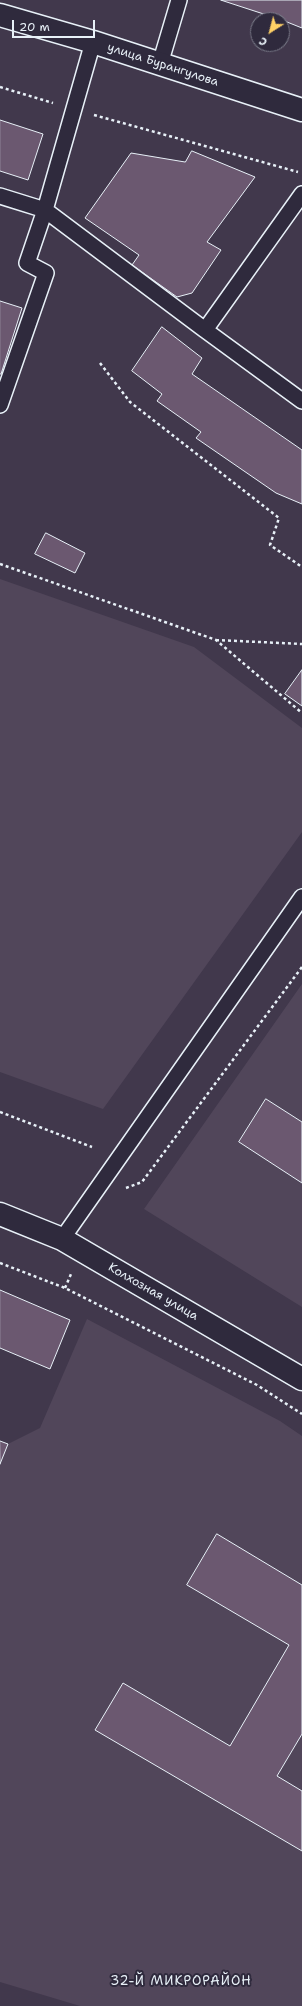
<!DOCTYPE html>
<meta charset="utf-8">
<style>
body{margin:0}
#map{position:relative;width:302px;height:2006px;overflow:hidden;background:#41384c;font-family:"Shantell Sans",sans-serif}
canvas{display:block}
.north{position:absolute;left:250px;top:12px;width:40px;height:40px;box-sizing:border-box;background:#2f2a3d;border:1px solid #797a88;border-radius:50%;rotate:216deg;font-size:11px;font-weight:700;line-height:16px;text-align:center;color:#e8f1f8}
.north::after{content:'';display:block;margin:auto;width:14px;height:18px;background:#ffd166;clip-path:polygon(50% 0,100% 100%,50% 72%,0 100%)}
.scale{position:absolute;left:12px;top:20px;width:83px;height:18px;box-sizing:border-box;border:2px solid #e8f1f8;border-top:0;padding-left:5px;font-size:12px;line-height:14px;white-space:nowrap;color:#e8f1f8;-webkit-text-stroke:3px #2f2a3d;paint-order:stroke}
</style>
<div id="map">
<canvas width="302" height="2006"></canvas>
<div class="north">С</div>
<div class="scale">20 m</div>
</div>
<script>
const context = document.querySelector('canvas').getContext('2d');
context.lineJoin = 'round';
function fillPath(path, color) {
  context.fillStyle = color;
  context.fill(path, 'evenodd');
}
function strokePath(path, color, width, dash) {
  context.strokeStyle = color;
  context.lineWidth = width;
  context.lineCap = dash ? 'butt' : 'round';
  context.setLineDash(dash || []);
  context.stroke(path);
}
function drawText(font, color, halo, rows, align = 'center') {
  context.font = font + ' "Shantell Sans",sans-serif';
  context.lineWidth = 4;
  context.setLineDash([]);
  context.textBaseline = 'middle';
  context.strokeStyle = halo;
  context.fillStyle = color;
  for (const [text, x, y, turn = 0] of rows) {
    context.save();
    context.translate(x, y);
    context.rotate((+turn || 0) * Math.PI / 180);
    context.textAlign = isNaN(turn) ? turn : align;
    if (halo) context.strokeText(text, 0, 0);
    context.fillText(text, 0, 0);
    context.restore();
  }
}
fillPath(new Path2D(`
 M 0,579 L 194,647 L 302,728 L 302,832 L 103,1109 L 0,1072 Z
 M 302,984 L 302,1307 L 144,1209 Z
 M 87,1319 L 280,1421 L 302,1436 L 302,2006 L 80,2006 L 0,1982 L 0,1464 L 8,1444 L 40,1428 Z`), '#51465a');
const building = new Path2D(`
 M 221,0 L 302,0 L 302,28 L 282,20 Z
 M 0,120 L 43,134 L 28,180 L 0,171 Z
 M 192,151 L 255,177 L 207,242 L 221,250 L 192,293 L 177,297 L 132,265 L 139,255 L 85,218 L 131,153 L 185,162 Z
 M 0,301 L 22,308 L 1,374 L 0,374 Z
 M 162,327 L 202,358 L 192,374 L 302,450 L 302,504 L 276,493 L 196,438 L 201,432 L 157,401 L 162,394 L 132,371 Z
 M 46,533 L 85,553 L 75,573 L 35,554 Z
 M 302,670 L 302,706 L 285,694 Z
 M 266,1099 L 302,1122 L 302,1183 L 239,1142 Z
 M 0,1290 L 70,1320 L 50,1369 L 0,1348 Z
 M 0,1441 L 8,1444 L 0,1464 Z
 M 217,1534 L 302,1585 L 302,1734 L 277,1776 L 302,1791 L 302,1851 L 95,1730 L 123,1683 L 230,1746 L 289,1645 L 187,1585 Z`);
fillPath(building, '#6b5870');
strokePath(building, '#e8f1f8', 1);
const lane = new Path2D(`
 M 160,64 L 179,0
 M 302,194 L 205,330 L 302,401
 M 0,196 L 45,210 L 205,330
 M 0,405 L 46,273 L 27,263 L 45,210 L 93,42
 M 62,1239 L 302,897`);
const street = new Path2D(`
 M 0,1214 L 62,1239 L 302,1379`);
const secondary = new Path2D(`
 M 0,15 L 93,42 L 302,110`);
strokePath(lane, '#e8f1f8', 18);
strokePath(street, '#e8f1f8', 25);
strokePath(secondary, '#e8f1f8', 25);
strokePath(new Path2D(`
 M 0,87 L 53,103
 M 94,115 L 298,172
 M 100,363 L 130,402 L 279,518 L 270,545 L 302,567
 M 0,564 L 216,640 L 302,713
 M 216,640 L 302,644
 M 0,1112 L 92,1147
 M 126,1188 L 142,1182 L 302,967
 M 0,1263 L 65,1288 L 257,1385 L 302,1414
 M 65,1288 L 71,1274`), '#e8f1f8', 2.5, [3, 3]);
strokePath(lane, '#2f2a3d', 15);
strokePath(street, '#2f2a3d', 22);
strokePath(secondary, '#2f2a3d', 22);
drawText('12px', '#e8f1f8', '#2f2a3d', [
 ["улица Бурангулова",163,65,18],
 ["Колхозная улица",153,1292,30]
]);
context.letterSpacing = '1px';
drawText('13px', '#e8f1f8', '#2f2a3d', [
 ["32-Й МИКРОРАЙОН",181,1982]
]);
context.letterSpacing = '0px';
</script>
